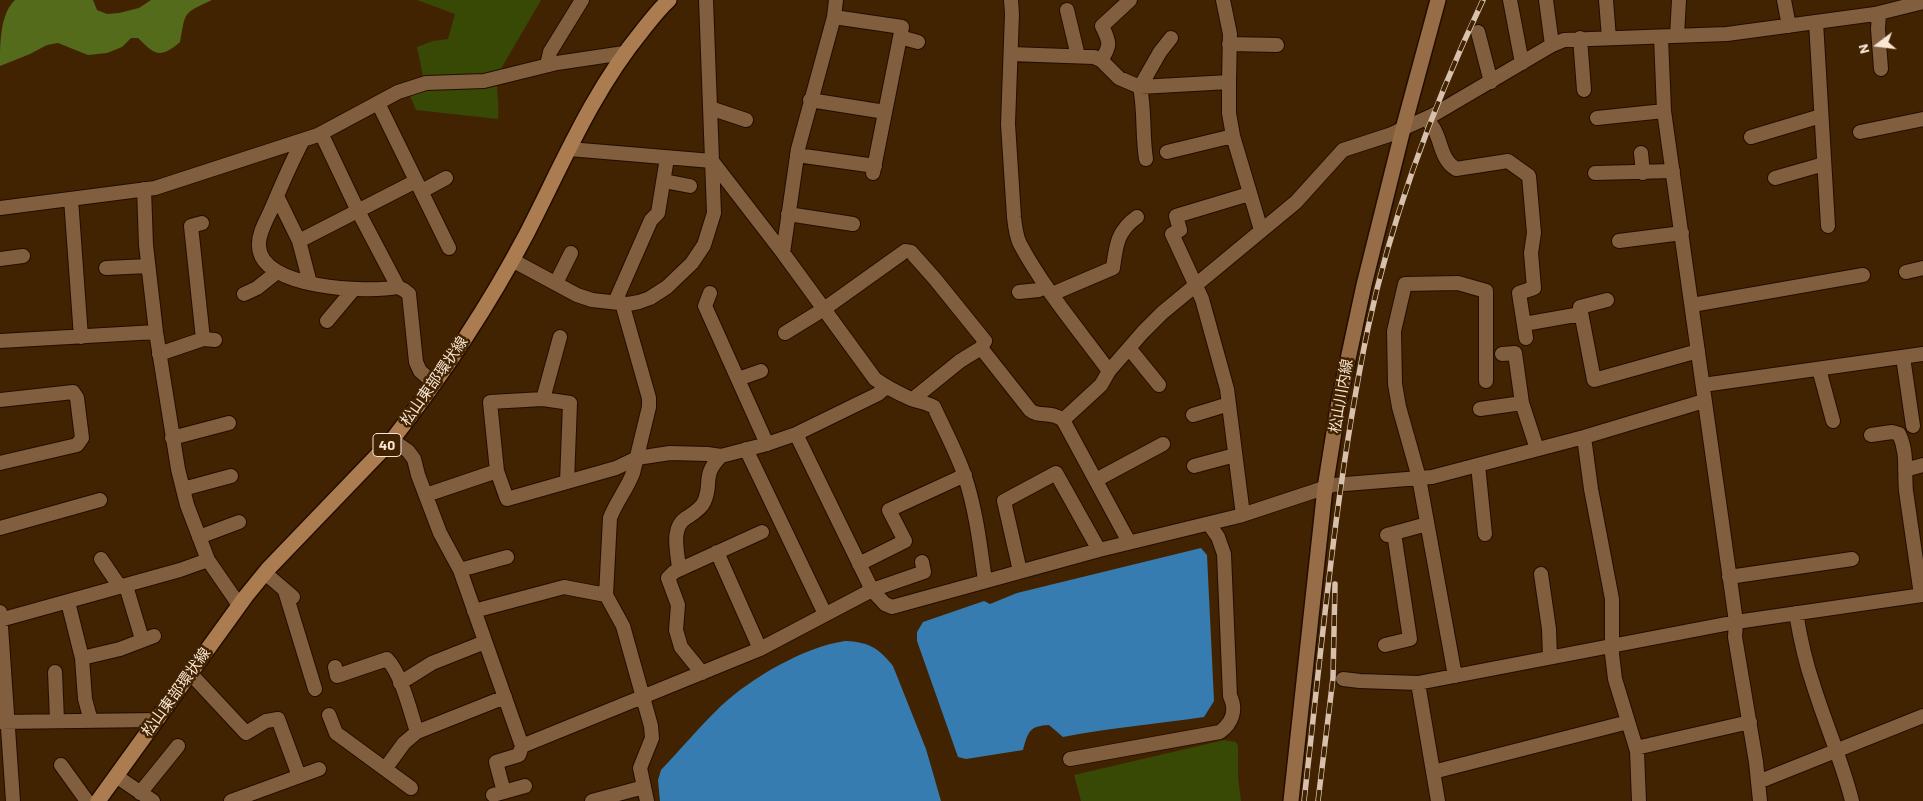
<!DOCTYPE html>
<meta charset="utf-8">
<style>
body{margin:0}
#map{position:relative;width:1923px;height:801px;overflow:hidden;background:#412301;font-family:Barlow,sans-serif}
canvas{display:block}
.north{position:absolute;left:1853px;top:20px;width:50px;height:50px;-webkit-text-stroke:4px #412301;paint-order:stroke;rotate:255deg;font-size:14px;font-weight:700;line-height:20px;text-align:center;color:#fae6d4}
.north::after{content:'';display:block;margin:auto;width:18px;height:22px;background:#fae6d4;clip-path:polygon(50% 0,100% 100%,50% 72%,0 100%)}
</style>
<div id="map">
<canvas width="1923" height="801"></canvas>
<div class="north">N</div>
</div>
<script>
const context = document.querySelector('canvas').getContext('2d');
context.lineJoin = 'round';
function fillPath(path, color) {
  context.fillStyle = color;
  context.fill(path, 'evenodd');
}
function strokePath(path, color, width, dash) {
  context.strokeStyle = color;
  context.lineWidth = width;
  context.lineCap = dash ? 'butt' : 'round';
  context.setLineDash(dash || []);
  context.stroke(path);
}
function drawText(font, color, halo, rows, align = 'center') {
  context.font = font + ' Barlow,"Noto Sans JP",sans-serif';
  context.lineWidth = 5;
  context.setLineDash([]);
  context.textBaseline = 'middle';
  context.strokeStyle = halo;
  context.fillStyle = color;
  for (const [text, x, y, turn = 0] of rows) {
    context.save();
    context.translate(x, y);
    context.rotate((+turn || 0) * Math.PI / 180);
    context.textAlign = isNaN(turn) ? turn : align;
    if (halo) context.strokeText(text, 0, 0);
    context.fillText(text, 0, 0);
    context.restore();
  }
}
fillPath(new Path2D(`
 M 417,0 L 541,0 L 498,74 C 495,88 500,104 498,119 L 416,110 L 408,91 L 425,86 L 417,47 L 433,41 L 448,39 L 455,14 Z
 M 1224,740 L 1236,742 L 1238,746 L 1238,777 L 1241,801 L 1081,801 L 1074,775 Z`), '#374904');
fillPath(new Path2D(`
 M 15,0 L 93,0 L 97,10 L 107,14 L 119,13 L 139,8 L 151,0 L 212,0 C 182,14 186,11 180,42 C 160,59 155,55 138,38 L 131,38 L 122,47 L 107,53 L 88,55 L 58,43 L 47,45 L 30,54 L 0,66 C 0,43 0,14 15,0 Z`), '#546b1c');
fillPath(new Path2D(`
 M 1201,548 L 1207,555 L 1214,701 L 1204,717 C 1157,724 1109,728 1063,737 L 1049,725 C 1029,726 1028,732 1023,750 L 966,759 L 958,757 L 917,641 L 917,632 L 923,622 L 984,601 L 990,604 L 1017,593 Z
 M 845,641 C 868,642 878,647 893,666 L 926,749 L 941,801 L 660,801 L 658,780 L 661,770 C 681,749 700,726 721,706 C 751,678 804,647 845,641 Z`), '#377cb1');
const minor = new Path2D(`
 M 1011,0 L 1012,14 L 1008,124 L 1014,217 C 1015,226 1016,236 1020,244 C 1044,289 1079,330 1109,371
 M 1510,0 L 1522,63
 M 1546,0 L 1552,45
 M 1606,0 L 1609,38
 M 1784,0 L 1789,26
 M 1067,10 L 1078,56
 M 1879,13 L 1878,29 L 1881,69
 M 834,17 L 902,27 L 873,173
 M 1816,22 L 1828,226
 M 1478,32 L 1491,82
 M 1677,36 L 1679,0
 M 900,37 L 918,42
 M 1661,37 L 1664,111 L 1736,622 L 1735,637 L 1756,762 L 1760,801
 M 1580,38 L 1584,90
 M 1229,44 L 1277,45
 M 1011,54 L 1094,57 L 1101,60 L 1119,78 L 1140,87 L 1229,82 L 1230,34 L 1223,0
 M 1101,60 C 1112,45 1109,41 1102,26 L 1130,0
 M 547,65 L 550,52 L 582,0
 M 1229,82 L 1229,113 L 1233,136 L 1261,230
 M 810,100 L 885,112
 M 378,103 L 449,248
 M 710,108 L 746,120
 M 1597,118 L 1664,111
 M 1425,119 C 1443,131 1437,158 1456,169 L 1508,161 L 1529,176 L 1534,233 L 1531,253 L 1534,288 L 1519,293 L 1526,338
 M 1860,132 L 1923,119
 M 321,133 L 358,211 L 398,287 L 404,290 L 409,294 L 416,362 L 420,371 L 434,383
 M 1751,137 L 1821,116
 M 303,140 C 291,163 281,186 271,210 C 266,221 258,234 259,246 C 260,289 368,293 398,287
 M 569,149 L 712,161 L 783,253 L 875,379 C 886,387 898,393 911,399 C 919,402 926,402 934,407 C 944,429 956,451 964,474 C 976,509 980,545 985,581
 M 1167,152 L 1233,136
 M 1641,153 L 1643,173
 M 797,155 L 875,166
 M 1146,159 C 1142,134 1145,111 1140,87 L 1160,52 L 1171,38
 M 1595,173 L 1673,171
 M 1775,178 L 1824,164
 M 664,181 L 690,186
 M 144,189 L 146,245 L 156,332 L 178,469 L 187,505 L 208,560 L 239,605
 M 422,191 L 446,178
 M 277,196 L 299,241 L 310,283
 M 71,199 L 81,337
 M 0,208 L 155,188 L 318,135 L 398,92 L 426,83 L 484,81 L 557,63 L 624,53
 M 788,214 L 853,224
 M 202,223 L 191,226 L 203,339
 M 299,241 L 416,181
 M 1619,241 L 1682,233
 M 783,253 L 798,149 L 834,17 L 836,0
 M 0,259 L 23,256
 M 512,260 L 577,295 L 592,300 L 628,304 L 639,302 L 650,298 L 667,287 L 692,263 L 704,245 L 714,213 L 706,0
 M 106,268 L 148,266
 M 1906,272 L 1923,268
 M 556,283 L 571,253
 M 1019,292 L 1039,290 L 1046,286
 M 710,293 L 705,306 L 767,444
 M 244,294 L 257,288 L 277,272
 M 1052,294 L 1113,268 C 1116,246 1117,231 1137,217
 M 1607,300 L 1580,307 L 1594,380 L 1698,351
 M 615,302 L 651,220 L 658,213 L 667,158
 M 1692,305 L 1863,275
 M 327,321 L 353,290
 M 1524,324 L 1581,314
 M 785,333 L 824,309 L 901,254 L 905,251 L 911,252 L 935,279 L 985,341 L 981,348 L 960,361 L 913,399
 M 0,341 L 156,332
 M 981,348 L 1030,410 C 1039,418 1050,410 1063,420
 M 1129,348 L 1159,385
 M 159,354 L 203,339 L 215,340
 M 1502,354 L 1515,353 L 1522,403 L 1537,449
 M 1903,357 L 1913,426
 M 1819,369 L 1833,421
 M 738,379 L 761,371
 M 1703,385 L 1923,354
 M 543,399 L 560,337
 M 0,400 L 73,392 L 77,398 L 82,438 L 77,445 L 0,463
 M 1480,409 L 1522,403
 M 1193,415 L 1229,404
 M 796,434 L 872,590 L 924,572 L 922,562
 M 1871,435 L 1892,432 L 1899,434 C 1908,453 1904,471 1906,491 C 1911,526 1916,560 1921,595
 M 1584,437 L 1591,489 L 1612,599 L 1612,654 L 1615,679 L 1637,751 L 1639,801
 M 172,438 L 229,423
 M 392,440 L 408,451 L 414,459 L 418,475 L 440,533 L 460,570 L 522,746 L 760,649 L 872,590 L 885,604 L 892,607 L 1099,550 L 1239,516 L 1333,485 L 1432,477 L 1584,437 L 1704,401
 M 746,449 L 825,614
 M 1478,465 L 1485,534
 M 1194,466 L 1235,455
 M 1905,470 L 1923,465
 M 1096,480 L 1163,444
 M 567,482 L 570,403 L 543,399 L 490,402 L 497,471 L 507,499 L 616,468 L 637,458 L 670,453 L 707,454 L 721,456 L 767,444 L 796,434 L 878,394 L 886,387
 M 183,489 L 231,476
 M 426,495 L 497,471
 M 1243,515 L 1227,389 L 1202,299 L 1172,234 L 1180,230 L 1176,216 L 1249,194
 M 0,528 L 100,500
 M 1387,535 L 1427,524
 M 199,537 L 239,522
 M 1129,542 L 1063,420 L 1101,385 L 1109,371 L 1143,332 L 1162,313 L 1296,202 L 1343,150 L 1389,135 L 1433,115 L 1552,45 L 1564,40 L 1727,34 L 1875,14 L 1923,2
 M 717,552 L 760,649
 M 101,559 L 120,587
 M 859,564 L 905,541 L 889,510 L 965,475
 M 679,569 C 678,553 670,528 686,518 C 692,514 701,509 704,502 C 713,483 701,476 721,456
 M 460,570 L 507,557
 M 1020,571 L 1004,501 L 1056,473 L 1099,550
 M 265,573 L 293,597
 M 1541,574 L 1549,629 L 1550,657
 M 1729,577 L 1852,559
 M 126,586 L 142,639
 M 285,591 L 315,689
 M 606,595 L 610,518 C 616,502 627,489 633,473 L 649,407 L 649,398 L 622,303
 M 68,602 L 82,658 L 85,699 L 91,721
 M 474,611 L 564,587 L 606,595 L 623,626 L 651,726 L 652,738 L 640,768 L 647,801
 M 0,612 L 13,801
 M 1796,613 C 1800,637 1805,661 1813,684 C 1825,723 1842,761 1852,801
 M 0,620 L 180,570 L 208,560
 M 1385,645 L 1410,639 L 1394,533
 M 82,658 L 120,649 L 154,636
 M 335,667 L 337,676 L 387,659 C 402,675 410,711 417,732
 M 55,672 L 57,720
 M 190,673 L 246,733 L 266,721 L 278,719 L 299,776
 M 702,673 L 681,647 L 676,630 L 678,605 L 668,578 L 674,572 L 762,532
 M 1455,676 L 1419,478 L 1399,407 L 1395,384 L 1394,331 L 1405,284 L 1458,283 L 1486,291 L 1486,381
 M 1343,679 L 1360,681 L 1418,683 L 1736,622 L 1923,595
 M 400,683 L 432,663 L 485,642
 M 1418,683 L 1438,801
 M 329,715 L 336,733 L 411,788
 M 0,722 L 155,720
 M 1636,748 L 1750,722
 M 1070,759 L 1220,732 C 1232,723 1237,710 1230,696 L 1224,554 L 1218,537 L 1209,524
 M 61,765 L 87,801
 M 385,769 L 404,743 L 417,732 L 505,697
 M 1433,772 L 1628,722
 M 116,776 L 153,801
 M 1758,782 L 1923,716
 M 504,792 L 496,762 L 519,755 L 522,746
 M 140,793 L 178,746
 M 493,795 L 525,786
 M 231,801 L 319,769
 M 592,801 L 644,787`);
const secondary = new Path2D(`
 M 1291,801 L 1325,488 L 1339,401 L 1364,285 L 1403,129 L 1438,0`);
const primary = new Path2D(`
 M 98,801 L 246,596 L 268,569 L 392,440 C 442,376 488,307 526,235 C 562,165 592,92 642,31 C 650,21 659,9 669,0`);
strokePath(minor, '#230d00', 16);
strokePath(secondary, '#230d00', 18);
strokePath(primary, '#230d00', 18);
strokePath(minor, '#805e3e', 14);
strokePath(secondary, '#966d46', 15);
strokePath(primary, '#ab7c4f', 15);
const rail = new Path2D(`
 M 1304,801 C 1322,644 1336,483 1368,328 C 1392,215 1434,104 1483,0
 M 1318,801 L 1333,678 L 1335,584`);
strokePath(rail, '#d7c1ac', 5.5);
strokePath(rail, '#412301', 4, [11]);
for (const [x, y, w] of [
 [387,445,28]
]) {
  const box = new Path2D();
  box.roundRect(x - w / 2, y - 11.5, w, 23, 4);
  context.fillStyle = '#412301';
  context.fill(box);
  strokePath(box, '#fae6d4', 1);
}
drawText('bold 14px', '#fae6d4', null, [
 ["40",387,445]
]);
drawText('15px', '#fae6d4', '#412301', [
 ["松山東部環状線",434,381,-55],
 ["松山川内線",1341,396,-80],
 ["松山東部環状線",176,692,-54]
]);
</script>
